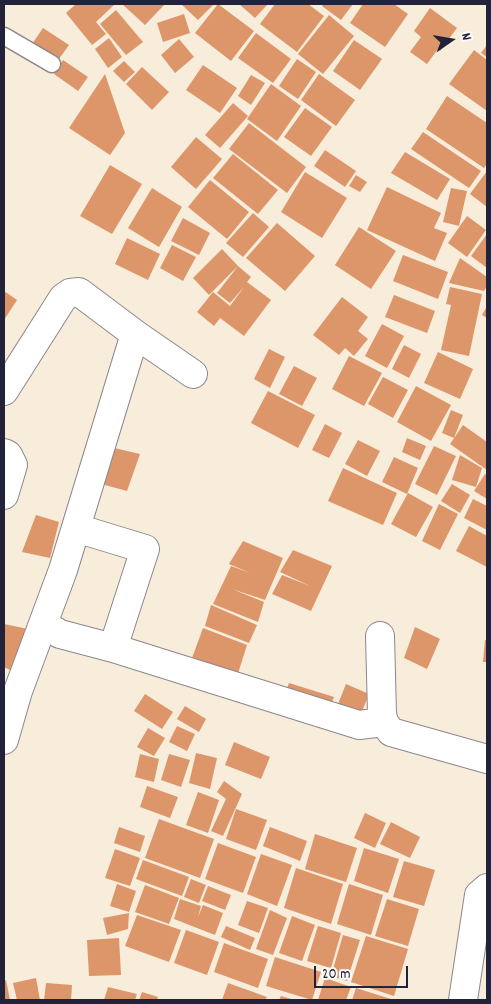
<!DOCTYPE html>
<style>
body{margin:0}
#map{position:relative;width:491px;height:1004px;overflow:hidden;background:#f8ecdb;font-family:Dekko,sans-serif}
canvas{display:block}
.frame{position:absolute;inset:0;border:5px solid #22223b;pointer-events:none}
.north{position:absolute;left:426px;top:15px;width:50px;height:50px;-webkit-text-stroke:4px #fdfcf7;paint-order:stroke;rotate:77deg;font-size:14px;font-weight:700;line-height:20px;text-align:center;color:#22223b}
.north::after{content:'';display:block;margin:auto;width:18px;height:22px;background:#22223b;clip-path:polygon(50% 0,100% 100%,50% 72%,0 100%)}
.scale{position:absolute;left:314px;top:966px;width:94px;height:22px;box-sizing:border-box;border:2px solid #22223b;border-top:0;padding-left:6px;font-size:15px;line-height:18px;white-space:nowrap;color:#22223b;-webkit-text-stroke:4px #fdfcf7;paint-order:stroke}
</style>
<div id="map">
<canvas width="491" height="1004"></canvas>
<div class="frame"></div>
<div class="north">N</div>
<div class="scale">20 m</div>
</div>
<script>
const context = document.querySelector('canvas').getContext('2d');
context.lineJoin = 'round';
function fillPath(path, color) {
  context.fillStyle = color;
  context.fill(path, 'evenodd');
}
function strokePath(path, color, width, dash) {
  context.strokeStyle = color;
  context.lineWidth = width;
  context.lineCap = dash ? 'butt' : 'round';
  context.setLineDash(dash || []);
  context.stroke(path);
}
fillPath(new Path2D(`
 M 76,4 L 113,4 L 114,5 L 96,22 L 106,34 L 92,45 L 66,13 Z
 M 122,4 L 165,4 L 145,25 Z
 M 181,4 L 214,4 L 198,20 Z
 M 218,4 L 254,31 L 231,61 L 195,33 Z
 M 239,4 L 268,4 L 255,18 Z
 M 275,4 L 308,4 L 324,16 L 297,52 L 260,24 Z
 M 323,4 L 353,4 L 341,20 L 322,6 Z
 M 363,4 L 394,4 L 408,14 L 385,47 L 350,23 Z
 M 430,8 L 457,28 L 440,51 L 438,49 L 427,64 L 410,52 L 421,37 L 414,31 Z
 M 116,10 L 143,42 L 126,55 L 100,24 Z
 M 184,14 L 190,33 L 163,42 L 157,23 Z
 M 329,15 L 354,36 L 323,74 L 298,54 Z
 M 43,28 L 69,45 L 56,63 L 30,47 Z
 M 256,33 L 291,59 L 273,83 L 238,58 Z
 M 109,38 L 122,57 L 108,68 L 95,49 Z
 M 179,39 L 194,57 L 175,73 L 161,55 Z
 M 354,40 L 382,59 L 360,90 L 333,71 Z
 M 487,45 L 487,57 L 481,53 Z
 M 474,50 L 487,60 L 487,111 L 449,84 Z
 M 297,59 L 316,72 L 298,99 L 279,86 Z
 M 63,60 L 88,77 L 78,91 L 54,74 Z
 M 124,61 L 135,72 L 124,82 L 113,71 Z
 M 203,65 L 237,88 L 220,113 L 186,90 Z
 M 142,67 L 169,92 L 152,110 L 126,84 Z
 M 105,74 L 125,133 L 110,155 L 69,128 Z
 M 319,74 L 355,100 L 336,126 L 301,100 Z
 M 251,75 L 265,83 L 251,105 L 238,96 Z
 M 271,84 L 301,106 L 277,141 L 247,119 Z
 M 447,96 L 487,123 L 487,164 L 484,168 L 426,129 Z
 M 233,103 L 248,116 L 220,148 L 205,135 Z
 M 305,108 L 332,127 L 311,156 L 284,137 Z
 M 249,123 L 306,167 L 287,193 L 229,149 Z
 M 423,132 L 481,171 L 469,188 L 411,149 Z
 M 196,137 L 222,159 L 196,189 L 171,167 Z
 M 325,150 L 356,171 L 345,187 L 314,166 Z
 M 405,152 L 450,179 L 437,200 L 391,173 Z
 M 233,154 L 278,190 L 258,214 L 213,178 Z
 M 110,165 L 142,184 L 112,234 L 80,216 Z
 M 487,171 L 487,207 L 470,194 Z
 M 305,172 L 347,198 L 322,238 L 281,212 Z
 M 356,175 L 367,182 L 360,192 L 349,186 Z
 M 210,180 L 249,212 L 227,239 L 188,207 Z
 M 387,187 L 441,213 L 434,228 L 447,233 L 435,261 L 367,230 Z
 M 152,188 L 182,207 L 159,247 L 128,228 Z
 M 451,188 L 467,191 L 459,226 L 443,222 Z
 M 253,213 L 269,227 L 243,257 L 226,243 Z
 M 467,216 L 486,230 L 467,257 L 448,243 Z
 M 183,218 L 210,233 L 199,255 L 171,241 Z
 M 277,223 L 315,256 L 285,291 L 246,258 Z
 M 359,227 L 396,251 L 371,289 L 335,265 Z
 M 487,234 L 487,268 L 471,256 Z
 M 127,238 L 160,254 L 148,280 L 115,264 Z
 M 172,245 L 196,257 L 183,281 L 160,268 Z
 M 222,249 L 238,266 L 209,295 L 193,278 Z
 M 403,255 L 448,272 L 438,299 L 393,281 Z
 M 460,258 L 487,277 L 487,286 L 484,291 L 449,283 Z
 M 238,266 L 251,277 L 247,282 L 271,300 L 244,336 L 220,318 L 214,326 L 197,312 L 213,292 L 230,306 L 244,287 L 230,303 L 217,293 Z
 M 450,287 L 482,294 L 469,356 L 441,350 L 451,305 L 446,304 Z
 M 4,291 L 17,300 L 4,320 Z
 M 394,295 L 435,311 L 427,333 L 385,317 Z
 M 342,297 L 368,317 L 358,331 L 368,339 L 354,356 L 345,348 L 339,355 L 313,335 Z
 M 487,306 L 487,318 L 482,315 Z
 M 382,324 L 404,336 L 387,368 L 365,356 Z
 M 404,345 L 421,354 L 409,378 L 392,369 Z
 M 269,349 L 285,357 L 270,388 L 254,379 Z
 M 438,352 L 473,369 L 460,399 L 424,383 Z
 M 349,356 L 382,373 L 364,406 L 332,389 Z
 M 294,366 L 317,378 L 302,406 L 279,394 Z
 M 383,377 L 408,390 L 393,418 L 368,404 Z
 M 416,386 L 451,405 L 431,441 L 397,422 Z
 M 268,391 L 315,415 L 298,448 L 251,423 Z
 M 451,410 L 463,415 L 454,438 L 442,433 Z
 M 325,424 L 342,433 L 329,458 L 312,450 Z
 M 463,425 L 487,442 L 487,470 L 450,444 Z
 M 407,438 L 426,446 L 420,460 L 402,452 Z
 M 358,440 L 380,451 L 367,476 L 345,464 Z
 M 434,446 L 456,456 L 437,495 L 415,484 Z
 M 110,447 L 140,454 L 127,491 L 101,484 Z
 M 460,455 L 482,468 L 476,487 L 452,480 Z
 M 394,457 L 418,468 L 407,494 L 382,482 Z
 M 343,468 L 397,493 L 383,525 L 328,501 Z
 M 485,474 L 487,475 L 487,499 L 474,491 Z
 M 452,484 L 470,495 L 460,513 L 441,501 Z
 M 408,493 L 433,507 L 416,537 L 391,524 Z
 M 473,499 L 487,506 L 487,530 L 464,518 Z
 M 439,504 L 458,514 L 440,550 L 422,541 Z
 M 36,515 L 59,522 L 50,558 L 22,552 Z
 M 469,526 L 487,536 L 487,567 L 456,551 Z
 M 243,541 L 283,558 L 265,600 L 232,589 L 264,602 L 258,622 L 213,604 L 231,566 L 250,573 L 229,564 Z
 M 293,550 L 332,566 L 311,611 L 272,594 L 282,575 L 310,586 L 280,572 Z
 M 211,605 L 257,625 L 249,643 L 205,626 Z
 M 4,624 L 28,629 L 14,672 L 4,667 Z
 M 415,627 L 440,639 L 427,669 L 404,658 Z
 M 203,628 L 247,645 L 235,683 L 188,669 Z
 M 485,640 L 487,641 L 487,662 L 483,662 Z
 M 289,683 L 334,697 L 327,715 L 282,701 Z
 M 346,684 L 369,694 L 357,724 L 334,714 Z
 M 145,694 L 173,712 L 162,729 L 134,711 Z
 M 185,706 L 206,719 L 199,732 L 177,719 Z
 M 177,726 L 195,734 L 187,751 L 169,742 Z
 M 148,728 L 165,738 L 154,756 L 137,747 Z
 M 234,742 L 270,757 L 261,779 L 225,765 Z
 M 196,753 L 217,758 L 210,789 L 189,783 Z
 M 140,754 L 159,759 L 154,782 L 135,777 Z
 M 169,754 L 190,760 L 181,787 L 161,780 Z
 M 224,781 L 242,794 L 223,836 L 211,831 L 226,799 L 217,792 Z
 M 147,786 L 178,797 L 170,818 L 140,807 Z
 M 198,792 L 219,800 L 208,833 L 186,825 Z
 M 236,809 L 267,820 L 256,850 L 226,839 Z
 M 365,813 L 386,823 L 375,848 L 354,838 Z
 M 159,819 L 214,839 L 200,878 L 145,858 Z
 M 391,822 L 420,837 L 410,858 L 380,844 Z
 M 119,827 L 145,836 L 140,852 L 114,843 Z
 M 270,827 L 307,841 L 300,861 L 263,846 Z
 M 315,834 L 357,848 L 346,882 L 305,869 Z
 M 218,843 L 256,857 L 243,893 L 205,879 Z
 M 364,848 L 399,859 L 388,893 L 354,881 Z
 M 115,849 L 140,858 L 130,886 L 105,878 Z
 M 261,854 L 292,865 L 277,906 L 247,894 Z
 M 143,860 L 189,877 L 182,896 L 136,879 Z
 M 404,861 L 435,870 L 424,906 L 393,897 Z
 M 296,868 L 343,884 L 331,924 L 284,908 Z
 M 191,879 L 206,885 L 199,903 L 184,897 Z
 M 117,884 L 136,891 L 129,912 L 110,906 Z
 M 349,884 L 383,895 L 371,935 L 337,924 Z
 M 145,885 L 179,898 L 169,924 L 135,912 Z
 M 208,886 L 231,895 L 225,910 L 202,901 Z
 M 180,899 L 201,906 L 198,917 L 203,905 L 223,913 L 215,935 L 174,919 Z
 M 387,899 L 419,909 L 408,946 L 375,936 Z
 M 247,901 L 268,908 L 259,933 L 238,925 Z
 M 270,910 L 287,918 L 273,955 L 256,949 Z
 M 129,913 L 128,929 L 107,935 L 103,918 Z
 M 137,915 L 181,930 L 169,962 L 125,946 Z
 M 292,916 L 315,925 L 302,961 L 279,953 Z
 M 226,926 L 255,938 L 250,950 L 221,937 Z
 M 318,926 L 341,933 L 331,968 L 307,961 Z
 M 186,930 L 219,942 L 207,975 L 174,963 Z
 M 343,935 L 360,940 L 347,981 L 331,976 Z
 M 366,936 L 408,949 L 394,996 L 351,982 Z
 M 119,938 L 121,975 L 89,976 L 87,940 Z
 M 224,943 L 268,959 L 258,988 L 214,972 Z
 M 275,957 L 321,972 L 312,1000 L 266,986 Z
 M 36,978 L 40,1000 L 17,1000 L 13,983 Z
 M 325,978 L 351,987 L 346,1000 L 318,1000 Z
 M 6,980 L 10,1000 L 4,1000 L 4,981 Z
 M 46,983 L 72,985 L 71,1000 L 44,1000 Z
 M 228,983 L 267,997 L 265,1000 L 222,1000 Z
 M 108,987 L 137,994 L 135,1000 L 104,1000 Z
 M 356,988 L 394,1000 L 352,1000 Z
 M 142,992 L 158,997 L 157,1000 L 139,1000 Z
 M 281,996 L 295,1000 L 279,1000 Z`), '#dd966a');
const lane = new Path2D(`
 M 4,36 L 52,64`);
const street = new Path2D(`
 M 4,391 L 63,298 L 70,293 L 79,292 L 135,334 L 193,374
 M 4,453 L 8,455 L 13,465 L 4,495
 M 76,528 L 145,549 L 113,648
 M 43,624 L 60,634 L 113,648 L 359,725 L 384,722
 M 380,636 L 382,714 L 384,722 L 391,732 L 487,759
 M 4,740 L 18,691 L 63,570 L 135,334
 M 463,1000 L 479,895 L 487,888`);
strokePath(lane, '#8d878b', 19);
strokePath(street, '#8d878b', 30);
strokePath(lane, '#fff', 16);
strokePath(street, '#fff', 28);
</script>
